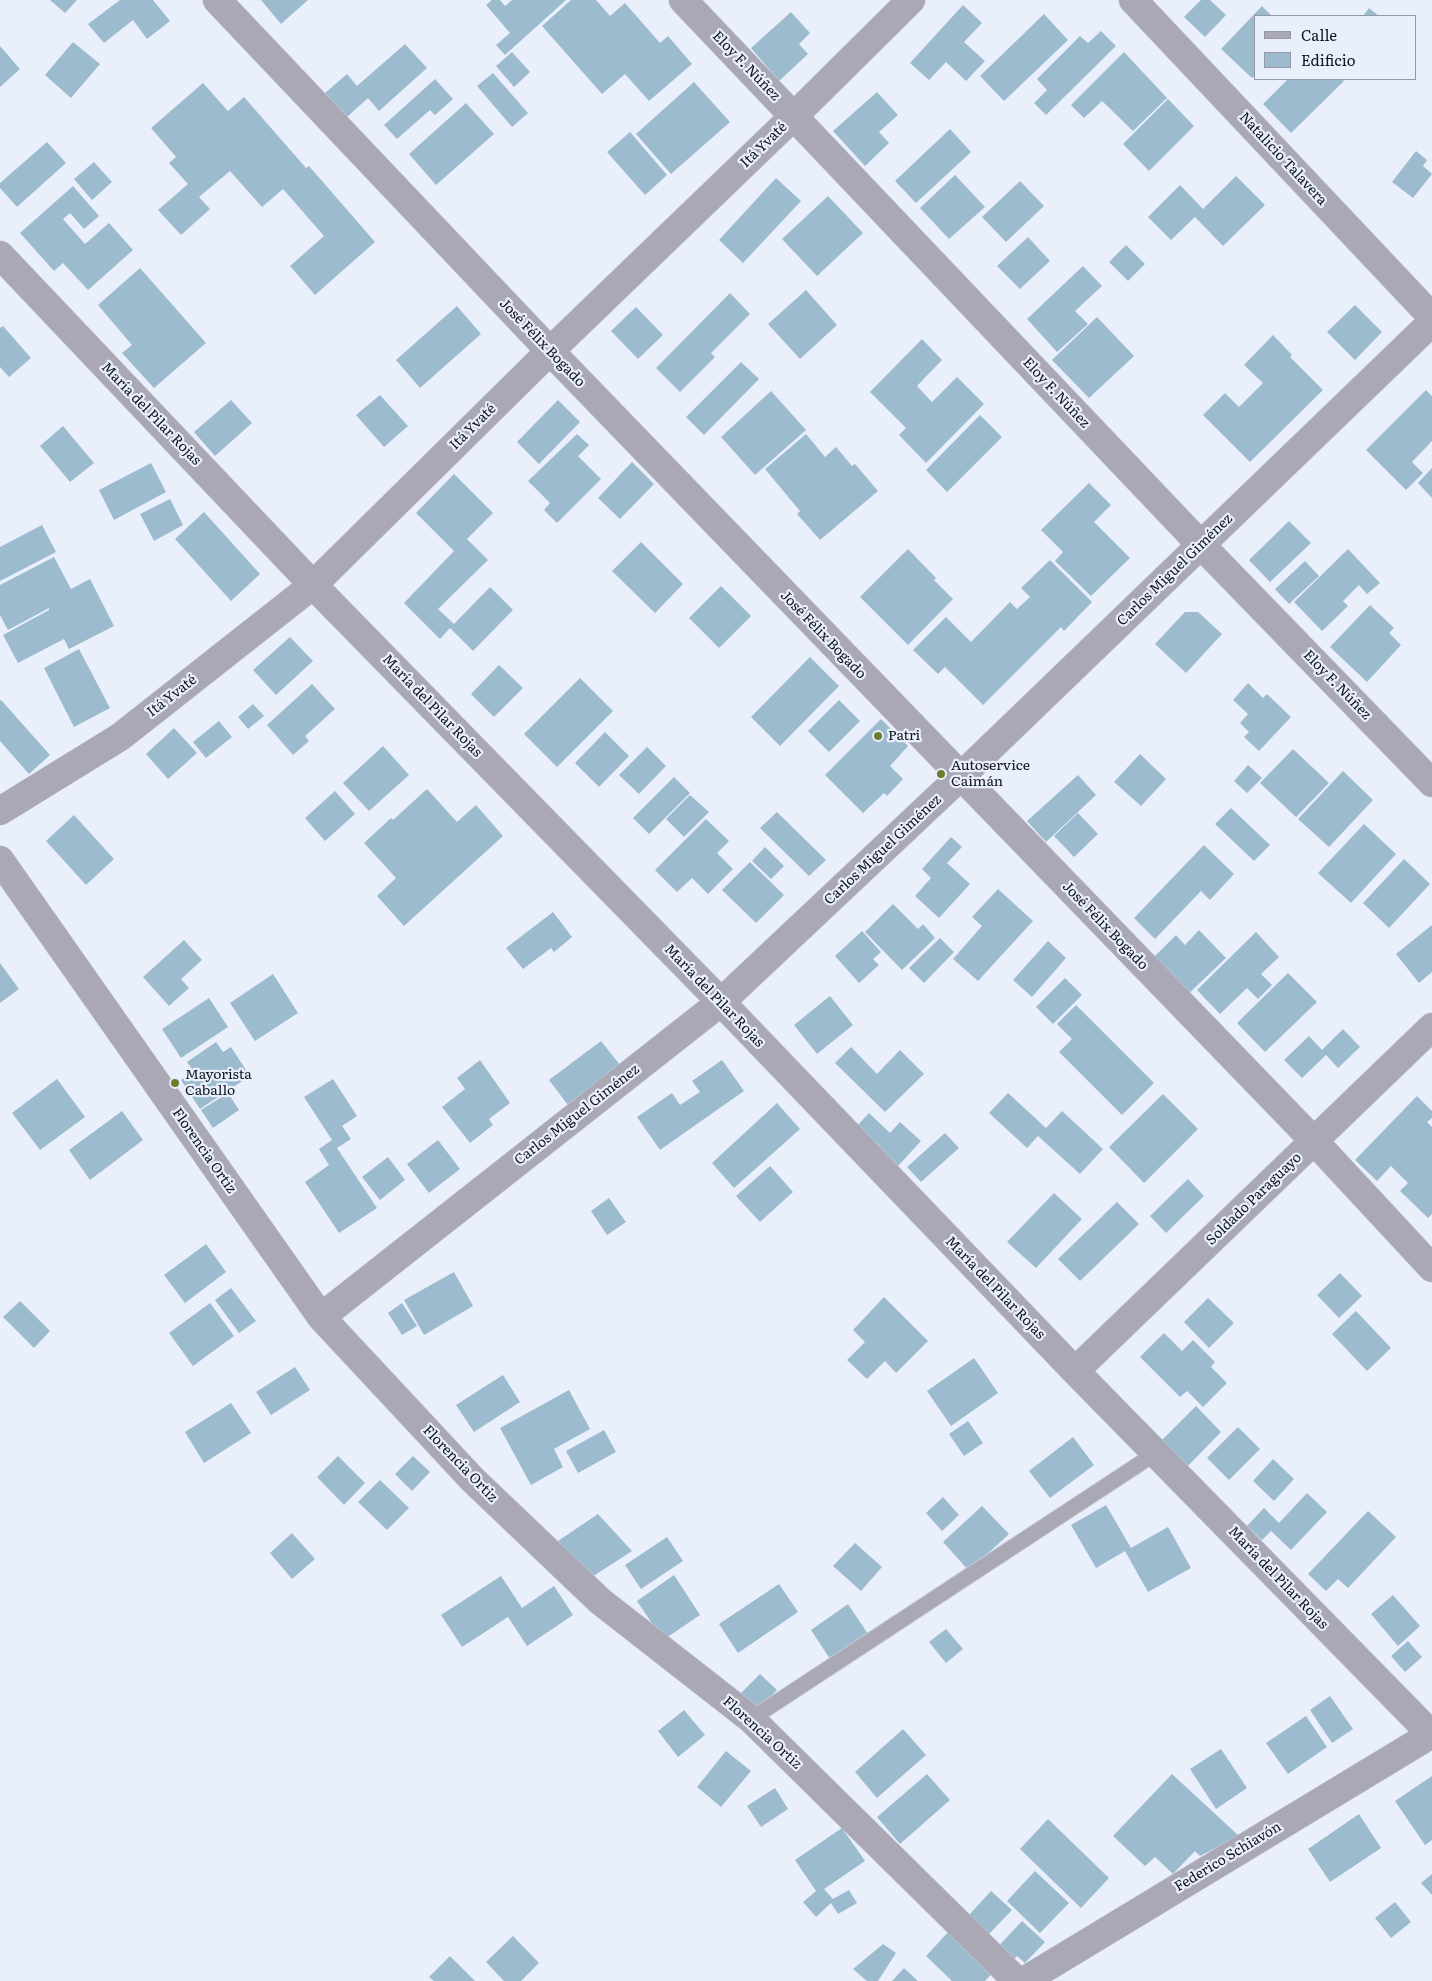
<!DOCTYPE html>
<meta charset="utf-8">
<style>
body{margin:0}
#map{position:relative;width:1432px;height:1981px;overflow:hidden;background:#eaeffc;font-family:Literata,serif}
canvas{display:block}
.legend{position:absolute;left:1254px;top:15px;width:162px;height:65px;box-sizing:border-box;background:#eaeffc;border:1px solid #9398a4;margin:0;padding:6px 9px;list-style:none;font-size:15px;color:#10151f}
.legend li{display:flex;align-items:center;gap:10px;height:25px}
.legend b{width:25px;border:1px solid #9398a4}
</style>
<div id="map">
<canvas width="1432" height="1981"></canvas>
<ul class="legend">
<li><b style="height:6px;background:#aba8b6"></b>Calle</li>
<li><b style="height:14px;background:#9dbbcf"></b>Edificio</li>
</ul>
</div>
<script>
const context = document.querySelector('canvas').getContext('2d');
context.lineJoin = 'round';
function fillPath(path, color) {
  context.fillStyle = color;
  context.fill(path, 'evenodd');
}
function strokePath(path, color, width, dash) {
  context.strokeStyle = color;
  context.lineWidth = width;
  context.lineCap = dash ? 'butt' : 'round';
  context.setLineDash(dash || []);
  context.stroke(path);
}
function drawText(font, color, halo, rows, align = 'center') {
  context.font = font + ' Literata,serif';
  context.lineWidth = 4.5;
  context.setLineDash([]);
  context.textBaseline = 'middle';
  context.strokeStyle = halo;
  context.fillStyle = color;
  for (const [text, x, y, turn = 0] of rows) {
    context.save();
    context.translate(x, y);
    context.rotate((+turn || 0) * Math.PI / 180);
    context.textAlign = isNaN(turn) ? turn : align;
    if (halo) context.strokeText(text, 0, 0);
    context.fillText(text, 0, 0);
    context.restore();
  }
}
fillPath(new Path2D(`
 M 50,0 L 77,0 L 65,13 Z
 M 120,0 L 153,0 L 170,21 L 147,39 L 133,20 L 104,43 L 88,24 Z
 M 261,0 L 308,0 L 281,24 Z
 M 492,0 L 500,0 L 505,6 L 512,0 L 566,0 L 505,55 L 496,45 L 510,33 L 486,5 Z
 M 571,0 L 596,0 L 610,16 L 625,3 L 660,43 L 668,36 L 692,64 L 649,101 L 625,74 L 602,94 L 542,26 Z
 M 1201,0 L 1210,0 L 1226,15 L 1205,37 L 1184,17 Z
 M 963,5 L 982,23 L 964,42 L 985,61 L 966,81 L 946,62 L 929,80 L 910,63 Z
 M 1262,6 L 1272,16 L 1256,16 L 1256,75 L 1252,78 L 1221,49 Z
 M 1369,8 L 1379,16 L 1363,16 Z
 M 791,12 L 810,33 L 799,44 L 808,54 L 779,81 L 751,48 Z
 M 1044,14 L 1068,40 L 1004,101 L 980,76 Z
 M 1101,31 L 1116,46 L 1046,115 L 1034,103 L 1047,90 L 1037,79 L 1080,36 L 1088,43 Z
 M 73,42 L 100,64 L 71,98 L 45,75 Z
 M 405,44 L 427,68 L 379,111 L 368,98 L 347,117 L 325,93 L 347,74 L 357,86 Z
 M 0,46 L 20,69 L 0,87 Z
 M 512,52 L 530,72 L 514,87 L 496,66 Z
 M 1124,52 L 1167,98 L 1133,131 L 1102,101 L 1084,118 L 1071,105 Z
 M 493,73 L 528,113 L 512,127 L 477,86 Z
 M 435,79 L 453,99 L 435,115 L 430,110 L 397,139 L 384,125 Z
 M 1288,79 L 1342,79 L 1344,81 L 1291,133 L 1263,104 Z
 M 694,82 L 730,122 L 671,174 L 636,134 Z
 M 203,83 L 228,111 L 244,97 L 306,168 L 309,166 L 375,242 L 315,295 L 290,266 L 324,236 L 283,189 L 262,207 L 230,171 L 199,197 L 210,209 L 181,235 L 158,210 L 188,184 L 169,163 L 176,157 L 151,128 Z
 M 877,92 L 898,115 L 879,132 L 889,143 L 865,166 L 833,131 Z
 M 1168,99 L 1194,126 L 1149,171 L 1123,144 Z
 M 466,103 L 494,134 L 436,185 L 409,154 Z
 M 950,129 L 971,152 L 916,203 L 895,181 Z
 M 630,132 L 667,175 L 645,195 L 607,152 Z
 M 47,142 L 66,163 L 17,207 L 0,188 L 0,183 Z
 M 1416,151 L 1427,160 L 1423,166 L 1432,174 L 1413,198 L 1392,182 Z
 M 94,162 L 112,182 L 92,200 L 74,179 Z
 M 955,175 L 985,207 L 949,239 L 920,208 Z
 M 1236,176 L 1265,205 L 1223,246 L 1195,217 L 1171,240 L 1148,217 L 1180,185 L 1203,209 Z
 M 776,178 L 801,201 L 743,263 L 719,240 Z
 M 1020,181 L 1044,206 L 1006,242 L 982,217 Z
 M 73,186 L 99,216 L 84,229 L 70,213 L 63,219 L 85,244 L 109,223 L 133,250 L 88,290 L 63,263 L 54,271 L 20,233 Z
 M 828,196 L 863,233 L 817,276 L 782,239 Z
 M 1028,237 L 1050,261 L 1020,289 L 997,266 Z
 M 1126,245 L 1145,264 L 1128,281 L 1109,262 Z
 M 1083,266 L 1102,286 L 1075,311 L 1088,324 L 1057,352 L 1027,319 Z
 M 140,268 L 206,343 L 154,388 L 122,353 L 132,345 L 98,305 Z
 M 806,290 L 837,325 L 800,359 L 768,324 Z
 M 730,293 L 750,314 L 711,353 L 715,357 L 680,392 L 656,368 Z
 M 1355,305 L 1382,332 L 1355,360 L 1327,332 Z
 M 457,306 L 481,334 L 420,388 L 396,360 Z
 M 636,307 L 663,335 L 638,359 L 611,331 Z
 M 1097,317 L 1134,356 L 1089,398 L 1052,360 Z
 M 3,326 L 31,358 L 9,377 L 0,367 L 0,328 Z
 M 1273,335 L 1292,355 L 1290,357 L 1323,390 L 1250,462 L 1203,415 L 1225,393 L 1239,407 L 1263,383 L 1244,365 Z
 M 922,339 L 942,360 L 917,386 L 932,402 L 957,377 L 984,404 L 926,463 L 899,435 L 906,428 L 870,392 Z
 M 741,362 L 759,379 L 704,435 L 686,417 Z
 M 1426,390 L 1432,396 L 1432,441 L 1412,462 L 1423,473 L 1406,490 L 1366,450 Z
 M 771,391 L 806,430 L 755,475 L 721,437 Z
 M 380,395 L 408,426 L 384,447 L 356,415 Z
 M 231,400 L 252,423 L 215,456 L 194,432 Z
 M 558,400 L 580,422 L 539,464 L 517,442 Z
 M 980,415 L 1002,437 L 947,492 L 926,470 Z
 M 63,426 L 94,463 L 70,482 L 40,446 Z
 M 577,434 L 589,445 L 578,456 L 601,479 L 557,523 L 544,510 L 550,503 L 528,481 Z
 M 806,434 L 825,457 L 836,447 L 852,466 L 855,464 L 878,491 L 820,540 L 797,514 L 800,511 L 765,469 Z
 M 632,462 L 654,484 L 620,519 L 598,498 Z
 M 151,463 L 166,492 L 114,520 L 99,490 Z
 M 1432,468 L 1432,498 L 1418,483 Z
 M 454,474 L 493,513 L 467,539 L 488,560 L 438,609 L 454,624 L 490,587 L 513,610 L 473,651 L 450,628 L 440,639 L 404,603 L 454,551 L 416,513 Z
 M 1089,483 L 1111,505 L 1094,522 L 1130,558 L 1091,596 L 1055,561 L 1063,552 L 1041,530 Z
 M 170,499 L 183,525 L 154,541 L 140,514 Z
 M 204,512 L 260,574 L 231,601 L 175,539 Z
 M 1289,521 L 1311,543 L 1270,582 L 1249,560 Z
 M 42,525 L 56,552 L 0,581 L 0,547 Z
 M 641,542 L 683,584 L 655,613 L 612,571 Z
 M 908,549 L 936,578 L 934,580 L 953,599 L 908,645 L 860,597 Z
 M 1348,549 L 1380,583 L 1367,594 L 1359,585 L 1343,601 L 1348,606 L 1322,631 L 1294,602 Z
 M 54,557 L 71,589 L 90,579 L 114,626 L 69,649 L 64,639 L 18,663 L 3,635 L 49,610 L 49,608 L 8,630 L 0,615 L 0,585 Z
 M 1050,560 L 1092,602 L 1064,631 L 1061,627 L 983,705 L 945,667 L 938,674 L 913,650 L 946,617 L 971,642 L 1010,602 L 1017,609 L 1030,597 L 1021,588 Z
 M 1305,561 L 1319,576 L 1289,604 L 1275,589 Z
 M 721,586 L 751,616 L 719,648 L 689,618 Z
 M 1370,605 L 1394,628 L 1389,633 L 1401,645 L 1367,682 L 1330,647 Z
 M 1185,612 L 1198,612 L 1222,634 L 1186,673 L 1155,644 Z
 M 290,637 L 313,661 L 276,695 L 253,670 Z
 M 79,649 L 110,708 L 74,727 L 44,668 Z
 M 810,657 L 839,686 L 780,746 L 751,717 Z
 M 499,665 L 523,688 L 494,717 L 471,694 Z
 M 580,678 L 613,711 L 557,767 L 524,734 Z
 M 1248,683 L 1263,698 L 1267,694 L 1291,717 L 1259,751 L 1244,737 L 1249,732 L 1240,723 L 1248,714 L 1233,700 Z
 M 312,684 L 335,709 L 305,736 L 309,741 L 293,755 L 267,725 Z
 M 1,700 L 50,755 L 29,774 L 0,741 L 0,701 Z
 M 839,700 L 860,721 L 829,752 L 808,731 Z
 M 253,704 L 264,716 L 248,729 L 238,717 Z
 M 881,719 L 908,746 L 890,766 L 903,779 L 887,796 L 884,793 L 863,813 L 825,775 Z
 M 219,721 L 232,737 L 206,758 L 193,742 Z
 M 174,728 L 197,753 L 168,779 L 146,754 Z
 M 605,732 L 629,756 L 599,787 L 575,763 Z
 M 383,746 L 409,775 L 369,811 L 343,783 Z
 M 647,747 L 666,766 L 639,794 L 619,775 Z
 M 1293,749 L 1329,783 L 1296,817 L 1260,783 Z
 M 1140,754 L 1166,779 L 1141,806 L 1114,782 Z
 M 1248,765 L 1262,778 L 1247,793 L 1234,781 Z
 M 1343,771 L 1373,800 L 1329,847 L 1298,819 Z
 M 1078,775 L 1096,795 L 1046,842 L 1027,821 Z
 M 674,777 L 690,793 L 649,834 L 633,818 Z
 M 427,789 L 457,822 L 476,805 L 503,836 L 404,926 L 377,896 L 396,878 L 364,843 L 391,818 L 393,820 Z
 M 335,791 L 355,814 L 325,841 L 305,818 Z
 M 690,795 L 709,812 L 684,837 L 666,819 Z
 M 1231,808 L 1270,845 L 1254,861 L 1215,824 Z
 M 777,812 L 826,860 L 809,876 L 760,828 Z
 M 1078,813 L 1098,834 L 1074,857 L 1054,836 Z
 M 74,815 L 114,859 L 86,885 L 46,841 Z
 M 706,819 L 729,841 L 717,853 L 733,869 L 708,894 L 692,878 L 677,892 L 655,870 Z
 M 1364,824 L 1396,854 L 1351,903 L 1318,873 Z
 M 951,837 L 962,847 L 947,863 L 970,884 L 939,918 L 915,896 L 931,878 L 922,869 Z
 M 1204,845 L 1234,874 L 1210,900 L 1201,891 L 1155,939 L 1134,918 Z
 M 765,847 L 784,866 L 771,879 L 752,861 Z
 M 1404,859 L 1430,884 L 1389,928 L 1363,903 Z
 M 750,862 L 784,895 L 756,923 L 722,890 Z
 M 998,889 L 1033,921 L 978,981 L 953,959 L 982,926 L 972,917 Z
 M 893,904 L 918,929 L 923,924 L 935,938 L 902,970 L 865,932 Z
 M 553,912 L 572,937 L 554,952 L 551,948 L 523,969 L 506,948 Z
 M 1432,925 L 1432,972 L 1419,983 L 1396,954 Z
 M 1199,930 L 1226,958 L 1185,997 L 1150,961 L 1176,935 L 1185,945 Z
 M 862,931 L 881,952 L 873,959 L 879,965 L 859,983 L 835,956 Z
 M 1256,932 L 1279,957 L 1261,974 L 1272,985 L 1258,999 L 1247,988 L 1220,1014 L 1197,990 Z
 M 940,938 L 954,952 L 924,983 L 909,968 Z
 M 184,940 L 202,960 L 181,979 L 189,988 L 169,1006 L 143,977 Z
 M 1048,941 L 1066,958 L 1032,997 L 1013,980 Z
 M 0,963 L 19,989 L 0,1003 Z
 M 1288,973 L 1317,1002 L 1265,1052 L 1237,1023 Z
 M 273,974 L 298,1013 L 255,1041 L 230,1003 Z
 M 1065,978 L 1082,995 L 1053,1024 L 1036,1007 Z
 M 830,996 L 853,1025 L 817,1054 L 794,1025 Z
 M 209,998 L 228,1027 L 181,1058 L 162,1029 Z
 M 1076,1005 L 1154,1083 L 1122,1115 L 1059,1052 L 1072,1039 L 1057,1024 Z
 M 1343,1029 L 1360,1047 L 1338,1068 L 1326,1055 L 1302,1078 L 1284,1060 L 1309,1036 L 1322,1050 Z
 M 601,1041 L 620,1065 L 568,1105 L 549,1080 Z
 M 216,1042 L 223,1052 L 231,1047 L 250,1076 L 200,1109 L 181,1080 L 194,1072 L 187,1062 Z
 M 851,1047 L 877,1074 L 900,1050 L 924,1074 L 885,1112 L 835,1063 Z
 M 480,1060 L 510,1103 L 489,1119 L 493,1125 L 470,1143 L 442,1107 L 465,1089 L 457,1078 Z
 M 722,1060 L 744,1091 L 660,1150 L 637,1117 L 672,1093 L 680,1105 L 700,1092 L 692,1081 Z
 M 57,1079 L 85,1117 L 40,1150 L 12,1113 Z
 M 333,1079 L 357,1116 L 342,1126 L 351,1139 L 337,1148 L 377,1208 L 339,1233 L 305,1182 L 329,1165 L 319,1149 L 332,1140 L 304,1097 Z
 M 228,1093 L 239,1110 L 213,1128 L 201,1110 Z
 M 1008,1093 L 1046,1128 L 1062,1111 L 1103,1149 L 1080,1174 L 1038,1136 L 1027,1148 L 989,1113 Z
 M 1163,1094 L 1198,1129 L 1144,1183 L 1109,1147 Z
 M 1417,1096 L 1432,1111 L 1432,1118 L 1427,1122 L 1432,1127 L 1432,1214 L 1428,1218 L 1400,1191 L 1408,1183 L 1391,1166 L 1377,1181 L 1355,1160 Z
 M 777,1103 L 800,1129 L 734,1188 L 712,1163 Z
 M 122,1111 L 143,1140 L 90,1180 L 69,1150 Z
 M 869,1113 L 890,1133 L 900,1122 L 921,1141 L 898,1166 L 877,1146 L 886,1136 L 875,1148 L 854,1129 Z
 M 945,1133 L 959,1148 L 921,1182 L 907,1167 Z
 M 438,1140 L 460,1169 L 429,1193 L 407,1164 Z
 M 388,1157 L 405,1180 L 380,1200 L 362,1177 Z
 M 770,1166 L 793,1192 L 760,1222 L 736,1196 Z
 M 1188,1179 L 1204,1196 L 1166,1233 L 1150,1216 Z
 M 1054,1193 L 1082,1219 L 1036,1268 L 1007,1242 Z
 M 609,1198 L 626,1222 L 607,1235 L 591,1211 Z
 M 1117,1202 L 1139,1224 L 1080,1281 L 1058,1259 Z
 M 206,1244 L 226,1272 L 185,1303 L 164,1275 Z
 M 454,1272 L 473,1306 L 424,1335 L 404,1300 Z
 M 1340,1273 L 1362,1296 L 1339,1318 L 1317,1295 Z
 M 231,1288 L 256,1321 L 239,1333 L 215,1300 Z
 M 884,1297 L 928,1341 L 896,1373 L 885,1361 L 867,1379 L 847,1360 L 865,1342 L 853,1330 Z
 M 1208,1298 L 1234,1323 L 1209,1348 L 1184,1322 Z
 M 20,1301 L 50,1331 L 34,1348 L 3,1317 Z
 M 210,1303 L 234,1336 L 193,1366 L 169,1333 Z
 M 402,1303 L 417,1326 L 402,1335 L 388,1313 Z
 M 1356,1311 L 1391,1348 L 1367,1371 L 1332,1334 Z
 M 1164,1333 L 1182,1351 L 1193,1340 L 1215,1362 L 1211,1367 L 1227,1383 L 1203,1407 L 1187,1391 L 1180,1397 L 1140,1357 Z
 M 974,1358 L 998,1393 L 951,1426 L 927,1391 Z
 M 295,1367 L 310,1390 L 271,1415 L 256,1392 Z
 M 503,1375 L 520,1402 L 474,1432 L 456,1405 Z
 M 569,1390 L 590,1429 L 554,1449 L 563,1467 L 531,1485 L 500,1428 Z
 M 231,1403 L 251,1433 L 204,1463 L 185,1432 Z
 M 1196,1406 L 1221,1432 L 1186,1468 L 1160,1442 Z
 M 968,1421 L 983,1443 L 964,1456 L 949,1434 Z
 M 1238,1427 L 1260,1449 L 1229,1480 L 1207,1458 Z
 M 604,1430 L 616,1452 L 578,1473 L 566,1451 Z
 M 1073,1437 L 1094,1465 L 1050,1498 L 1029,1471 Z
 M 338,1456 L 365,1483 L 344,1505 L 317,1477 Z
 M 413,1456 L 430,1472 L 412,1491 L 395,1474 Z
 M 1273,1459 L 1294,1479 L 1274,1501 L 1253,1481 Z
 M 380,1480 L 409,1508 L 387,1530 L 358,1502 Z
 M 1307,1493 L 1327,1512 L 1291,1550 L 1271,1531 L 1262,1540 L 1247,1526 L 1264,1508 L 1279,1523 Z
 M 943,1497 L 959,1515 L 942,1531 L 926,1513 Z
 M 1106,1505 L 1131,1548 L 1168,1527 L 1191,1568 L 1148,1592 L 1125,1551 L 1096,1568 L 1071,1525 Z
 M 982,1506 L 1009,1534 L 969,1571 L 943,1542 Z
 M 1368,1511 L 1396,1537 L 1348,1588 L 1338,1579 L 1326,1591 L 1308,1574 Z
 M 598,1514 L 632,1551 L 592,1577 L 558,1541 Z
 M 292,1533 L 315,1559 L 292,1579 L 270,1553 Z
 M 667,1537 L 683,1561 L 641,1589 L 625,1565 Z
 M 855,1543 L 882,1567 L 861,1591 L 833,1566 Z
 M 674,1575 L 700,1615 L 663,1640 L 637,1601 Z
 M 501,1576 L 522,1608 L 554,1586 L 573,1615 L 527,1646 L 508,1617 L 462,1647 L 441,1615 Z
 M 779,1584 L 798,1612 L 738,1653 L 719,1624 Z
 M 1393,1595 L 1420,1626 L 1398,1646 L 1371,1614 Z
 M 848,1604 L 870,1637 L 832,1662 L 811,1630 Z
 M 946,1629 L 963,1649 L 946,1663 L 929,1642 Z
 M 1408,1641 L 1422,1657 L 1405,1672 L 1391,1656 Z
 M 760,1674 L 777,1690 L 751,1717 L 734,1700 Z
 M 1330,1696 L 1353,1729 L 1332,1743 L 1310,1710 Z
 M 684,1710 L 705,1735 L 678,1757 L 658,1731 Z
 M 1306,1716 L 1327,1747 L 1288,1774 L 1266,1743 Z
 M 903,1729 L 926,1755 L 877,1798 L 855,1772 Z
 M 1221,1749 L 1247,1788 L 1216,1809 L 1190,1769 Z
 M 726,1751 L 751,1771 L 721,1807 L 697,1787 Z
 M 927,1774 L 950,1800 L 900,1844 L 877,1817 Z
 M 1172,1774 L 1239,1836 L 1200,1856 L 1195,1851 L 1173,1874 L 1155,1857 L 1145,1866 L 1113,1836 Z
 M 1432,1776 L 1432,1840 L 1425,1845 L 1395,1801 Z
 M 775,1788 L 788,1809 L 761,1827 L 747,1806 Z
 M 1359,1814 L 1381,1848 L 1330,1882 L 1308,1849 Z
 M 1048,1819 L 1109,1878 L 1081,1908 L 1020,1849 Z
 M 842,1828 L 865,1861 L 824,1889 L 833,1899 L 849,1890 L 857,1903 L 838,1914 L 831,1903 L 816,1917 L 803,1902 L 816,1891 L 795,1860 Z
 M 1035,1871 L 1069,1903 L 1040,1933 L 1007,1901 Z
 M 1432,1874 L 1432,1895 L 1421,1883 Z
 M 991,1891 L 1012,1910 L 989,1934 L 969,1915 Z
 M 1395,1902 L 1411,1922 L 1391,1938 L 1375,1918 Z
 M 1022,1921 L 1045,1942 L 1025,1963 L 1017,1956 L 1008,1966 L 993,1952 Z
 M 952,1928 L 996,1969 L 985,1981 L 952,1981 L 926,1956 Z
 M 513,1936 L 539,1963 L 521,1981 L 504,1981 L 486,1962 Z
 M 883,1944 L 896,1953 L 878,1981 L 867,1981 L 853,1969 Z
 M 450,1956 L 475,1981 L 434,1981 L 429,1977 Z
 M 904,1968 L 918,1981 L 892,1981 Z`), '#9dbbcf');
const lane = new Path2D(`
 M 751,1719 L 1156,1453`);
const street = new Path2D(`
 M 217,0 L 550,351 L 1314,1141 L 1432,1268
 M 683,0 L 1201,545 L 1432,783
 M 1133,0 L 1432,317
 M 0,255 L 313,585 L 721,1002 L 1075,1371 L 1431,1734
 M 0,811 L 120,737 L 313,585 L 550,351 L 794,116 L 911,0
 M 0,860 L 321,1317 L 473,1480 L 600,1601 L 751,1719 L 1017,1981
 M 321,1317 L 721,1002 L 960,777 L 1432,322
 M 1075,1371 L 1432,1027
 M 1024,1981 L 1432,1734`);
strokePath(lane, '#c7ccd9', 17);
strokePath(street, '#c7ccd9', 29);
strokePath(lane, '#aba8b6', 15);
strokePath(street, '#aba8b6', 28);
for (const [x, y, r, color] of [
 [878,736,5,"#6c7d2c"],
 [941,774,5,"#6c7d2c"],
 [175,1083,5,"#6c7d2c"]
]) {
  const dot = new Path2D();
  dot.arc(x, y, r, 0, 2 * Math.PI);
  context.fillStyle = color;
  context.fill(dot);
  strokePath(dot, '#eaeffc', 2);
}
drawText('14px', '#10151f', '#eaeffc', [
 ["Eloy F. Núñez",746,66,46],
 ["Itá Yvaté",764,145,-44],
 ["Natalicio Talavera",1283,159,47],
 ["José Félix Bogado",542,343,46],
 ["Eloy F. Núñez",1056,393,47],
 ["María del Pilar Rojas",151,414,46],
 ["Itá Yvaté",473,427,-45],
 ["Carlos Miguel Giménez",1175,570,-44],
 ["José Félix Bogado",823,635,46],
 ["Eloy F. Núñez",1337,685,46],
 ["Itá Yvaté",172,696,-38],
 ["María del Pilar Rojas",432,706,46],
 ["Carlos Miguel Giménez",883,850,-43],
 ["José Félix Bogado",1105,926,46],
 ["María del Pilar Rojas",714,996,46],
 ["Carlos Miguel Giménez",577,1115,-38],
 ["Florencia Ortiz",204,1151,55],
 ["Soldado Paraguayo",1254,1199,-44],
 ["María del Pilar Rojas",995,1288,46],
 ["Florencia Ortiz",460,1464,46],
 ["María del Pilar Rojas",1278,1578,46],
 ["Florencia Ortiz",762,1733,42],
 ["Federico Schiavón",1228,1857,-31]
]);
drawText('14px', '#10151f', '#eaeffc', [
 ["Patri",888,736],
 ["Autoservice",951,766],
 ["Caimán",951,782],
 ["Mayorista",185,1075],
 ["Caballo",185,1091]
], 'left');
</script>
